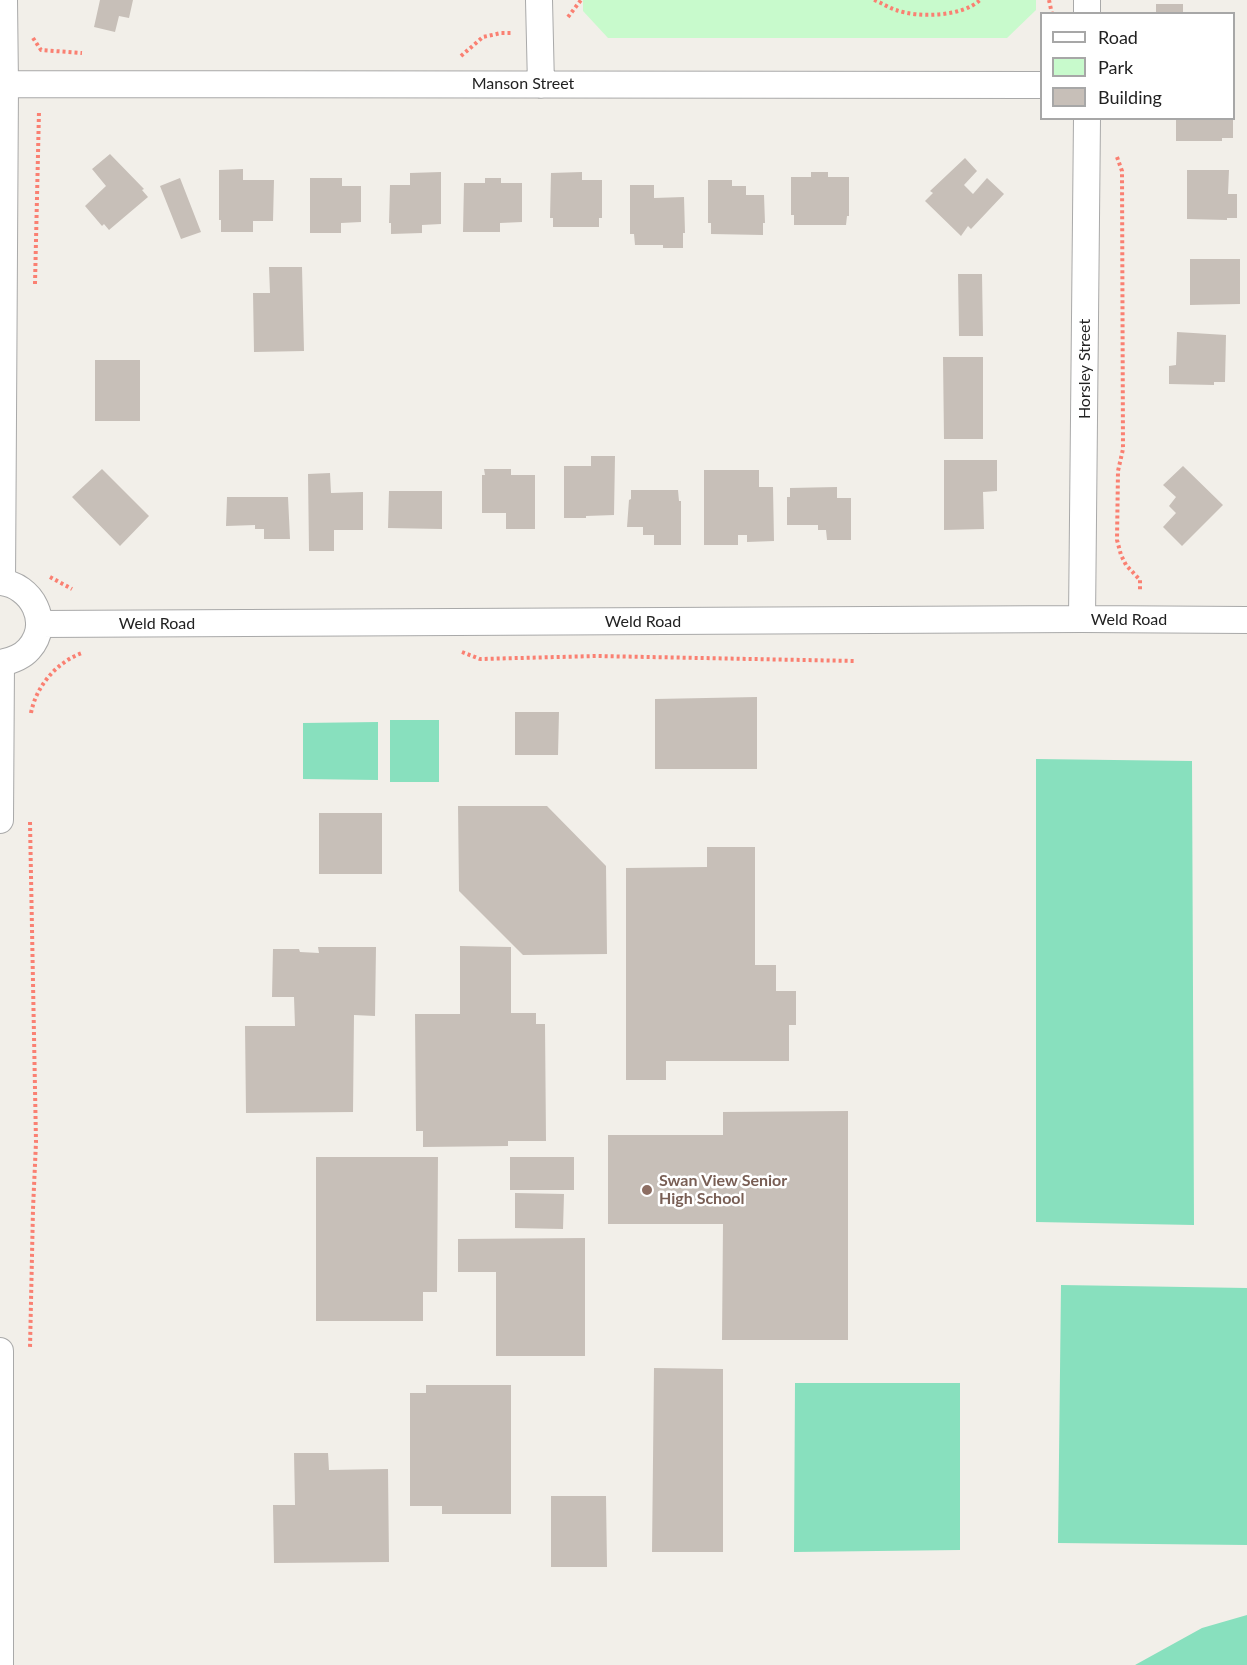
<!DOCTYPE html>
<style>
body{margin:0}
#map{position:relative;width:1247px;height:1665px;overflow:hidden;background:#f2efe9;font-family:Lato,sans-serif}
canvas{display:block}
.legend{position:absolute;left:1040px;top:12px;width:195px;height:108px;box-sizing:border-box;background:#fff;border:2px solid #a7a7a7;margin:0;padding:8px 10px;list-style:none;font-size:18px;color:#222}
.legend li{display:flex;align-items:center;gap:12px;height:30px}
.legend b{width:30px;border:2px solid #a7a7a7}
</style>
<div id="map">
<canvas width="1247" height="1665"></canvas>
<ul class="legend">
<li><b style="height:8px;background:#fff"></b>Road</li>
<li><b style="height:16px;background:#c8facc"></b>Park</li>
<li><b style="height:16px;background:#c7bfb8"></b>Building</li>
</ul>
</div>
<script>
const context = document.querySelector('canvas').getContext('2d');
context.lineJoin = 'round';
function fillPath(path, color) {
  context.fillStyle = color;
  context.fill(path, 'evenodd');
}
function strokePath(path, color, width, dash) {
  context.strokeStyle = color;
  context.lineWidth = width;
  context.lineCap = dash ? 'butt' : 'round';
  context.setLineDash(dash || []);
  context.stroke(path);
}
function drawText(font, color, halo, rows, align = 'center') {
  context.font = font + ' Lato,sans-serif';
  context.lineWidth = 5;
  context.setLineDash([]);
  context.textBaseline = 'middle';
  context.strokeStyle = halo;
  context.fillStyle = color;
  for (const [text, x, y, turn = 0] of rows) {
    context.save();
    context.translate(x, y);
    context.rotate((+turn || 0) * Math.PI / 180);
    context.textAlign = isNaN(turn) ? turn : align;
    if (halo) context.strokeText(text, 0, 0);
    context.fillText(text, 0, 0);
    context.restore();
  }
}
fillPath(new Path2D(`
 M 583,0 L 1036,0 L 1036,10 L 1007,38 L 608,38 L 583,11 Z`), '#c8facc');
fillPath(new Path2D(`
 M 390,720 L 439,720 L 439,782 L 390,782 Z
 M 378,722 L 378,780 L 303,779 L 303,723 Z
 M 1036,759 L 1192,761 L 1194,1225 L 1036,1222 Z
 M 1061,1285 L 1247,1288 L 1247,1545 L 1058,1543 Z
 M 795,1383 L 960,1383 L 960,1550 L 794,1552 Z
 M 1247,1615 L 1247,1665 L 1135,1665 L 1202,1628 Z`), '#88e0be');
fillPath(new Path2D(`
 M 100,0 L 133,0 L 129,18 L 119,16 L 115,32 L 94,27 Z
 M 1156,4 L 1183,4 L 1183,14 L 1156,14 Z
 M 1176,118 L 1233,118 L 1233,138 L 1222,138 L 1222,141 L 1176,141 Z
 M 110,154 L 144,189 L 142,190 L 148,197 L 109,230 L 104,224 L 102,226 L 85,206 L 106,186 L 92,169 Z
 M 965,158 L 977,171 L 964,185 L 973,194 L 987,178 L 1004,194 L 971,229 L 968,226 L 961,236 L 925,201 L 933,193 L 930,191 Z
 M 243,169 L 243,180 L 274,180 L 273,221 L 253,221 L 253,232 L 221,232 L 221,220 L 219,220 L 219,170 Z
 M 1187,170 L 1229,170 L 1228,194 L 1237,194 L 1237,218 L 1227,218 L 1227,220 L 1187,219 Z
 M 441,172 L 441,224 L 422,225 L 422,233 L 391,234 L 391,223 L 389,223 L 390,185 L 410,185 L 410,173 Z
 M 582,172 L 582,180 L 602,180 L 602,218 L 599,218 L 599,227 L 553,227 L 553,218 L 550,218 L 551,173 Z
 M 811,172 L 828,172 L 828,177 L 849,177 L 849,216 L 847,216 L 846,225 L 794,225 L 794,215 L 791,215 L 791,177 L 811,177 Z
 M 180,178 L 201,232 L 181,239 L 160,186 Z
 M 310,178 L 342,178 L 342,186 L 361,186 L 361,222 L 341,223 L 341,233 L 310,233 Z
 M 485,178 L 501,178 L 501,183 L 522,183 L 522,222 L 500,223 L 500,232 L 463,232 L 464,183 L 485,183 Z
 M 708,180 L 732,180 L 732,186 L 746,186 L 746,195 L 764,195 L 765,223 L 763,223 L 763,235 L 711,234 L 711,223 L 708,223 Z
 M 630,185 L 654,185 L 654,198 L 684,197 L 685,233 L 683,233 L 683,248 L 663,248 L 663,245 L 635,245 L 634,234 L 630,234 Z
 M 1190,259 L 1240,259 L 1240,304 L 1190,305 Z
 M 269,267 L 302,267 L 304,351 L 254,352 L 253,293 L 270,293 Z
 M 958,274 L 982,274 L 983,336 L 959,336 Z
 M 1177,332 L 1226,335 L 1225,382 L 1214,382 L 1214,385 L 1169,384 L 1169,366 L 1176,365 Z
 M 943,357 L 983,357 L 983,439 L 944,439 Z
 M 95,360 L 140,360 L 140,421 L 95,421 Z
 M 591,456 L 615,456 L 614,515 L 586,516 L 586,518 L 564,518 L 564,466 L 591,466 Z
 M 944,460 L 997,460 L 997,491 L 983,492 L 984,529 L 944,530 Z
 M 1183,466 L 1223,505 L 1182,546 L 1163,527 L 1176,513 L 1169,506 L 1176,497 L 1163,485 Z
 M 102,469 L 149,516 L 120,546 L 72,497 Z
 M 484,469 L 511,469 L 511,475 L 535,475 L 535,529 L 506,529 L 506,513 L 482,513 L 482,475 L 485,475 Z
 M 704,470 L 759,470 L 759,487 L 773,487 L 774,541 L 747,542 L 747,535 L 738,535 L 738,545 L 704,545 Z
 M 330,473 L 331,493 L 363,492 L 363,530 L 334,530 L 334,551 L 309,551 L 308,474 Z
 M 837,487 L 837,498 L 851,498 L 851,540 L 827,540 L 826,530 L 818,530 L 818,525 L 787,525 L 787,497 L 790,497 L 790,488 Z
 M 631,490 L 678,490 L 679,501 L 681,501 L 681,545 L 654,545 L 654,535 L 643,535 L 643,527 L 627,527 L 629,500 L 631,499 Z
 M 389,491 L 442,491 L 442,529 L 388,528 Z
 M 227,497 L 288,497 L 290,539 L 264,539 L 264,529 L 255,529 L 255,525 L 226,526 Z
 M 757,697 L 757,769 L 655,769 L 655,699 Z
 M 515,712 L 559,712 L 558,755 L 515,755 Z
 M 458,806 L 547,806 L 606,866 L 607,954 L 523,955 L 459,891 Z
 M 319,813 L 382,813 L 382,874 L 319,874 Z
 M 707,847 L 755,847 L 755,965 L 776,965 L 776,991 L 796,991 L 796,1025 L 789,1025 L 789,1061 L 666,1061 L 666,1080 L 626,1080 L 626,868 L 707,867 Z
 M 460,946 L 511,947 L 511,1013 L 536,1013 L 536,1024 L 545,1024 L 546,1141 L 508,1141 L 508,1146 L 423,1147 L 423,1131 L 416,1131 L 415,1014 L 460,1014 Z
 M 318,947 L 376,947 L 375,1016 L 354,1015 L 353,1112 L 246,1113 L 245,1026 L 295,1026 L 294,997 L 272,997 L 273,949 L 299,949 L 300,952 L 319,953 Z
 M 848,1111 L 848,1340 L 722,1340 L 723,1224 L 608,1224 L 608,1135 L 723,1135 L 723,1112 Z
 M 316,1157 L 438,1157 L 437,1292 L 423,1292 L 423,1321 L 316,1321 Z
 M 510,1157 L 574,1157 L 574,1190 L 510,1190 Z
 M 515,1193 L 564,1194 L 563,1229 L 515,1228 Z
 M 585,1238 L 585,1356 L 496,1356 L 496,1272 L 458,1272 L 458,1239 Z
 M 654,1368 L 723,1369 L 723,1552 L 652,1552 Z
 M 426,1385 L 511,1385 L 511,1514 L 442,1514 L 442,1506 L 410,1506 L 410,1393 L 426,1393 Z
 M 294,1453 L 328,1453 L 329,1470 L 388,1469 L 389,1562 L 274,1563 L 273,1505 L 295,1505 Z
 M 551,1496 L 606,1496 L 607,1567 L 551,1567 Z`), '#c7bfb8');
const minor = new Path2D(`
 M 539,0 L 541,85
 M 1087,14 L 1087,0
 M 5,84 L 1042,85
 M 0,582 C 32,585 52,623 29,649 C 22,657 11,661 0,663
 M 2,582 L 5,84 L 4,0
 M 1082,619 L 1087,118
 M 39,624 L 1082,619 L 1247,620
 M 0,820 L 1,663
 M 0,1351 L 0,1665`);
strokePath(minor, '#a9a9a9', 28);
strokePath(new Path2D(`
 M 874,0 C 882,3 889,8 896,10 C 918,18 962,17 980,0
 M 1049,0 L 1052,14
 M 568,17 L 581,0
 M 33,38 L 41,50 L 82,53
 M 461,56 L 483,37 L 501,33 L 512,33
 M 1117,157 L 1122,171 L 1123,449 L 1118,471 L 1117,540 L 1121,555 L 1126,565 L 1140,580 L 1140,591
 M 35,284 L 39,111
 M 50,577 L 72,589
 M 462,652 L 480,659 L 597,656 L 855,661
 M 31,713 C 36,686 57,662 82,653
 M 30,822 L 36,1142 L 33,1209 L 30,1348`), '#fa8072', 4, [3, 3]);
strokePath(minor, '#fff', 26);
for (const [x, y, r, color] of [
 [647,1190,6,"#8d6e63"]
]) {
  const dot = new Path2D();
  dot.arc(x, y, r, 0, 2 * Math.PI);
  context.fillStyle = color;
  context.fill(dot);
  strokePath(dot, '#fff', 2);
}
drawText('16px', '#222', '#fff', [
 ["Manson Street",523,84],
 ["Horsley Street",1085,369,-90],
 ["Weld Road",1129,620],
 ["Weld Road",643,622],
 ["Weld Road",157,624]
]);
drawText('bold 16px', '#785e54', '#fff', [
 ["Swan View Senior",659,1181],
 ["High School",659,1199]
], 'left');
</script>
